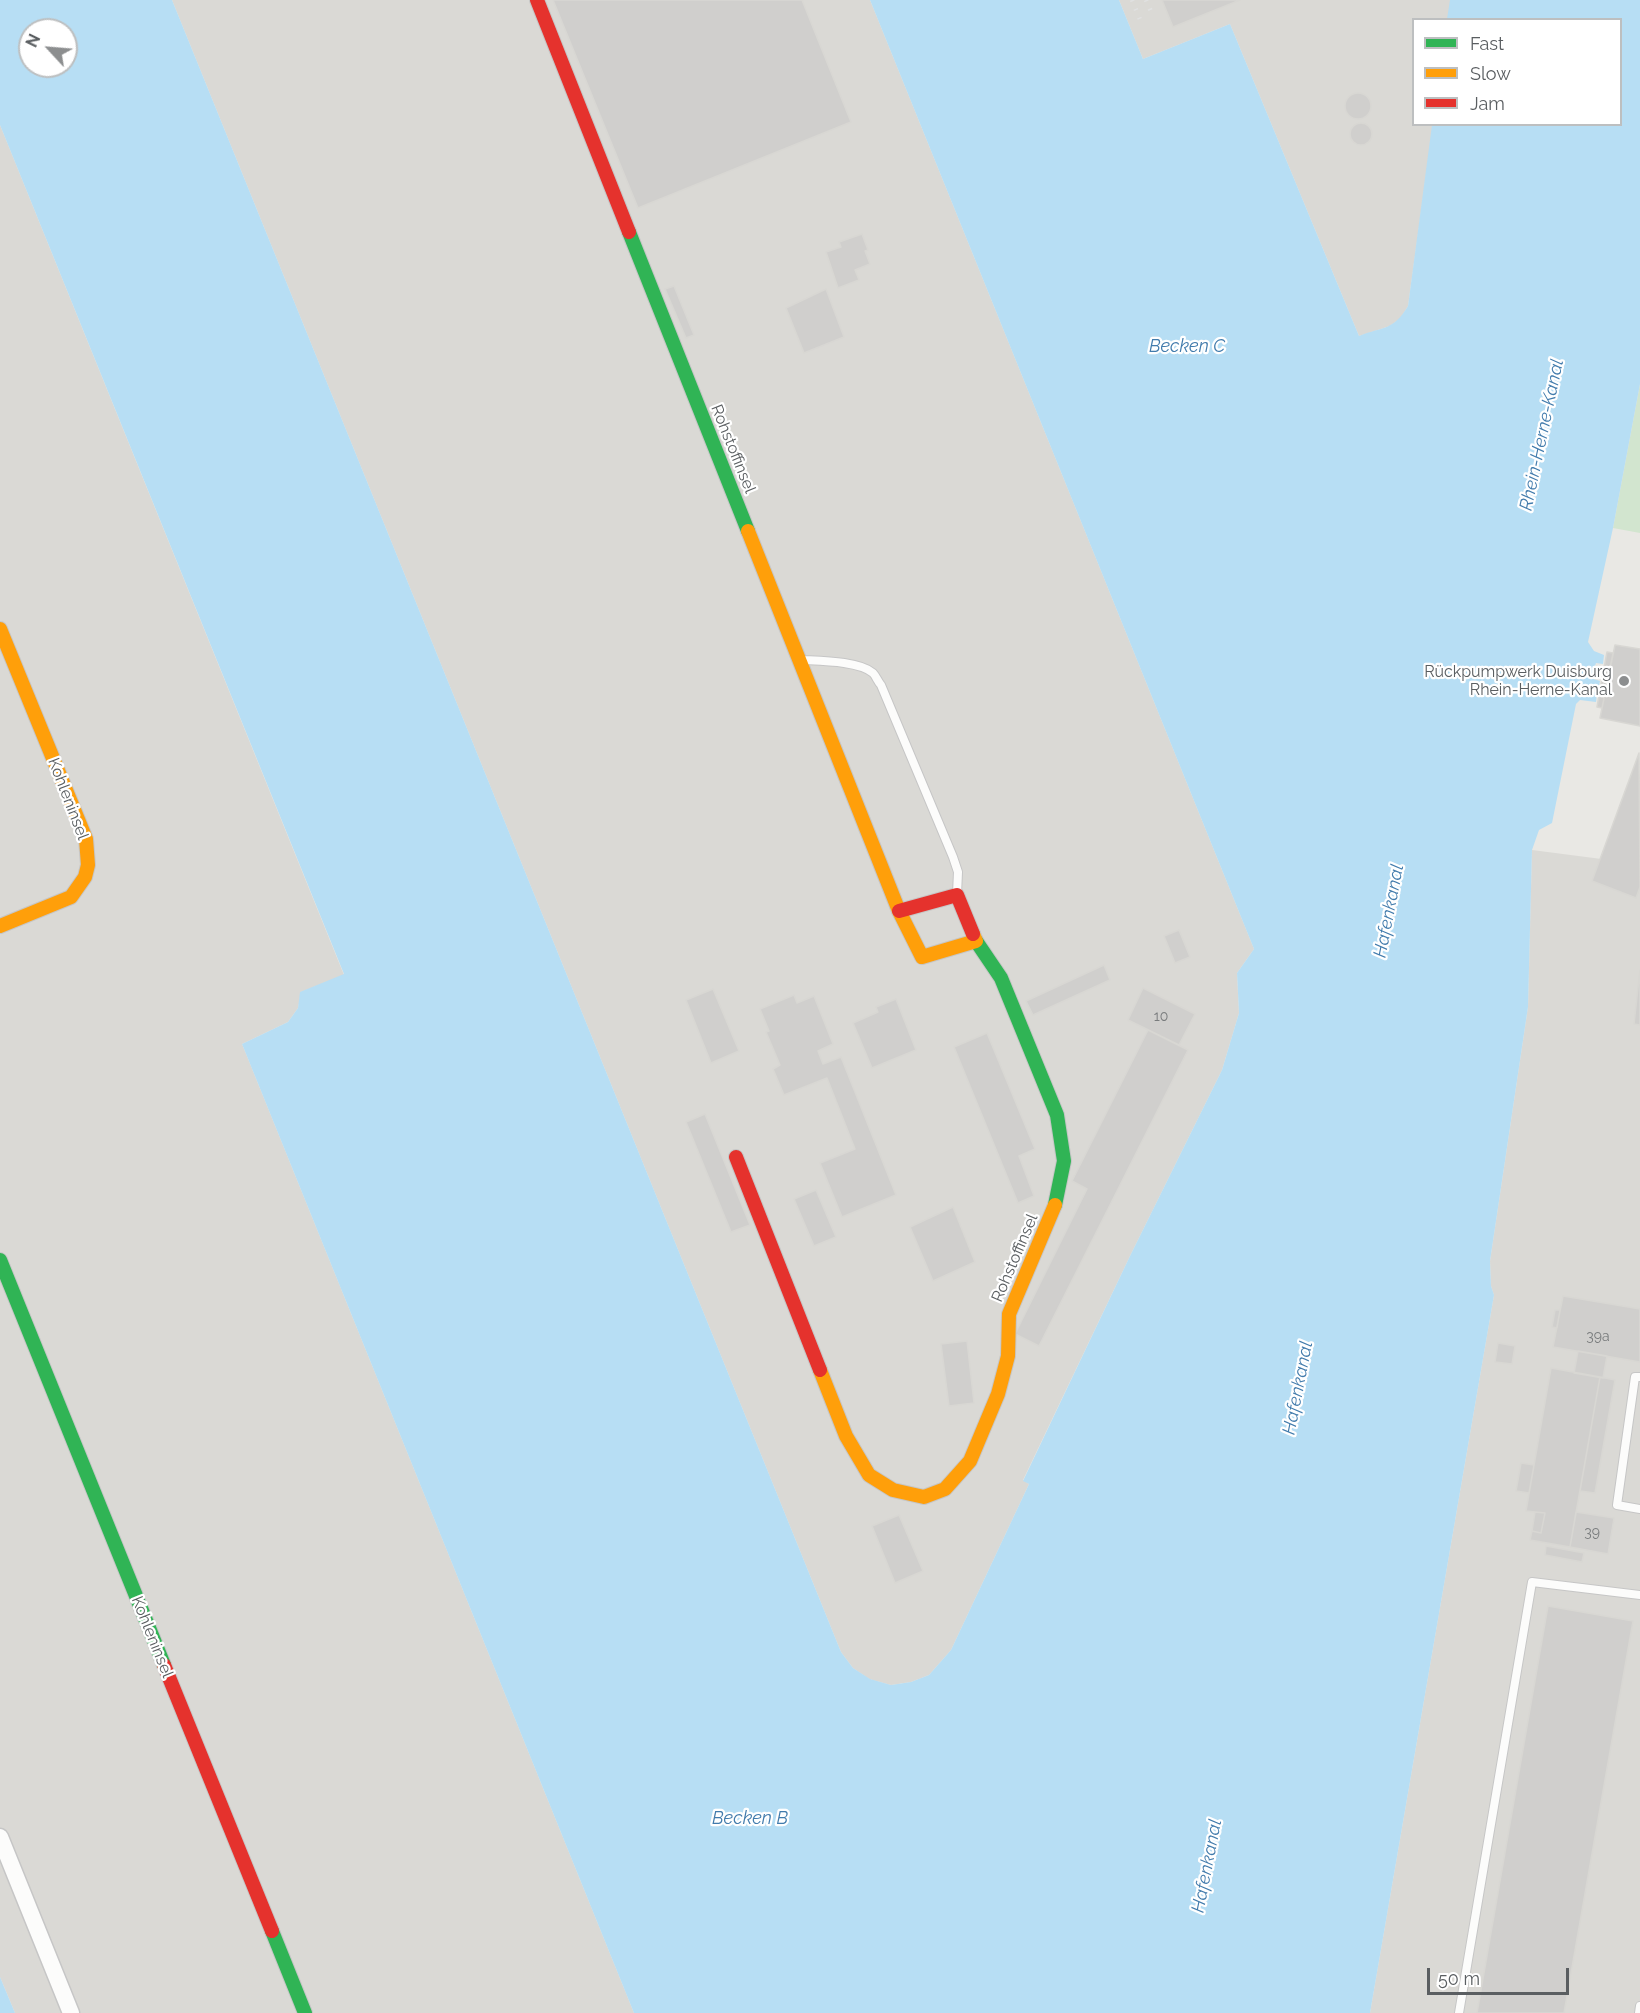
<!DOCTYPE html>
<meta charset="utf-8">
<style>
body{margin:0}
#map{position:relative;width:1640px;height:2013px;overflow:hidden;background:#e9e8e4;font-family:Raleway,sans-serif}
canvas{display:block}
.legend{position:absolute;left:1412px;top:18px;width:210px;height:108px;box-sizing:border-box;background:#fff;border:2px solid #bdbfc0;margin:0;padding:8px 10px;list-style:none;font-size:18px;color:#5a5e61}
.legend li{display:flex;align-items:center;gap:12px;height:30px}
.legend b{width:30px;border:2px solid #bdbfc0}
.north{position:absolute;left:18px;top:18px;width:60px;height:60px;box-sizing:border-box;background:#fff;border:2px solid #bdbfc0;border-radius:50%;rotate:296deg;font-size:16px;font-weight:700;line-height:24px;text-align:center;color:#5a5e61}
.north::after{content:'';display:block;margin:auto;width:21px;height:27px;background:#8c8e8f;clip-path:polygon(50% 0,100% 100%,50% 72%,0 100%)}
.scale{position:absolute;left:1427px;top:1968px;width:142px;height:27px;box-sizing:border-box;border:3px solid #5a5e61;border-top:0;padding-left:8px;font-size:18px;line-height:21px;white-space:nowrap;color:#5a5e61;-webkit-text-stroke:4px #fff;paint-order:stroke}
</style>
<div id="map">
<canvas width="1640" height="2013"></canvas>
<ul class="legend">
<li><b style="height:8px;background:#30b455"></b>Fast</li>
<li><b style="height:8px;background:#ff9f0a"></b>Slow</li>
<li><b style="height:8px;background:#e5322d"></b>Jam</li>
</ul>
<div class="north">N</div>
<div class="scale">50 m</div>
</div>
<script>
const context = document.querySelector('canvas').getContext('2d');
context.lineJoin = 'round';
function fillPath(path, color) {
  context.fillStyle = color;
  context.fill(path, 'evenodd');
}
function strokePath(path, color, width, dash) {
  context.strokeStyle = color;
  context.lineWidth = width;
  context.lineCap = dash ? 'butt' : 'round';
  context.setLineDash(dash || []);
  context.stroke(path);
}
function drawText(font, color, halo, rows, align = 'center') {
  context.font = font + ' Raleway,sans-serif';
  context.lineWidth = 4.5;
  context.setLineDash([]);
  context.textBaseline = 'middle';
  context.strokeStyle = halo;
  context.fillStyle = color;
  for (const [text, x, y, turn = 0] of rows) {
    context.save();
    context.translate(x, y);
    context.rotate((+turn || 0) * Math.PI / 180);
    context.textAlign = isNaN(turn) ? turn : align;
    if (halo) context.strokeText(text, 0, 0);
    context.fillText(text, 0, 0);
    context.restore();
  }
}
fillPath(new Path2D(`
 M 172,0 L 870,0 L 1254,949 L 1237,973 L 1239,1013 L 1222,1070 L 1130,1256 L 1023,1480 L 1029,1484 L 951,1650 L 929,1675 L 911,1682 L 891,1685 L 869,1679 L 853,1668 L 841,1652 Z
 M 1119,0 L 1451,0 L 1448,19 L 1414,20 L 1414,124 L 1433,125 L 1408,306 L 1400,319 L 1390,326 L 1359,336 L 1230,24 L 1143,59 Z
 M 0,125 L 344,975 L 301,992 L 298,1008 L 288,1022 L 242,1044 L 634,2013 L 15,2013 L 0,1977 Z
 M 1532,850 L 1640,864 L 1640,2013 L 1370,2013 L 1494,1295 L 1491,1286 L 1490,1261 L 1528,1007 Z`), '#dad9d5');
fillPath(new Path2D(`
 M 1640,384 L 1640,533 L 1613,528 Z`), '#d2e5cf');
fillPath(new Path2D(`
 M 0,0 L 172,0 L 841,1652 L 853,1668 L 870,1679 L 891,1685 L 911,1682 L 929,1675 L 951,1650 L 1029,1484 L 1023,1481 L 1130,1256 L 1222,1070 L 1239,1013 L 1237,973 L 1254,949 L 870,0 L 1119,0 L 1143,59 L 1230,24 L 1359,336 C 1384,326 1393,331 1408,306 L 1432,125 L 1620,124 L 1620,20 L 1447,19 L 1450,0 L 1640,0 L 1640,384 L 1613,528 L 1588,642 L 1594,651 L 1604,655 L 1603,664 L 1596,663 L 1595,666 L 1602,667 L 1600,678 L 1593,676 L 1593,679 L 1600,681 L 1598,690 L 1591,689 L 1590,691 L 1597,693 L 1596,702 L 1580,700 L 1576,704 L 1552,823 L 1539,830 L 1532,850 L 1528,1007 L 1490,1261 L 1491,1286 L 1494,1295 L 1370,2013 L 634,2013 L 242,1044 L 288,1022 L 298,1008 L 300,992 L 344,974 L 0,125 ZM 30,30 L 66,30 L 66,66 L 30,66 Z
 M 0,1977 L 15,2013 L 0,2013 Z`), '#b7def4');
const building = new Path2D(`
 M 553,0 L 802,0 L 851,122 L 638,208 Z
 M 1162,0 L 1240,0 L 1173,27 Z
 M1345 106a13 13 0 1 1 26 0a13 13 0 1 1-26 0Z
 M1350 134a11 11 0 1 1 22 0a11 11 0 1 1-22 0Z
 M 862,234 L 868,250 L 865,251 L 870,264 L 855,270 L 859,280 L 838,288 L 826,252 L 841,247 L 839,242 Z
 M 674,286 L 694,335 L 686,338 L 665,289 Z
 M 826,289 L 844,337 L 804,353 L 786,308 Z
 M 1615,645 L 1640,649 L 1640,726 L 1600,718 Z
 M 1607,652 L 1613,653 L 1602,708 L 1597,707 Z
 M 1639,753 L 1640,887 L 1636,898 L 1592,881 Z
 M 1179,930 L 1190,957 L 1175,963 L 1164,936 Z
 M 1104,965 L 1110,980 L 1033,1015 L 1026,1001 Z
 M 1640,970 L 1640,1025 L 1634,1024 Z
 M 1143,988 L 1195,1014 L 1179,1045 L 1128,1020 Z
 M 713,989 L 739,1051 L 711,1063 L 686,1000 Z
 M 794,995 L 797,1003 L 814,996 L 833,1044 L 818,1051 L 823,1064 L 841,1057 L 896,1195 L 842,1217 L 820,1163 L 855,1149 L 827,1078 L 784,1095 L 773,1069 L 780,1065 L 766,1032 L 769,1031 L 760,1009 Z
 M 896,999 L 916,1050 L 872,1068 L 853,1023 L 878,1012 L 876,1007 Z
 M 1148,1030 L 1188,1050 L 1039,1346 L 1015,1334 L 1087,1189 L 1072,1181 Z
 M 987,1033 L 1035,1149 L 1019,1156 L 1034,1196 L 1018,1203 L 954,1047 Z
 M 705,1114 L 750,1225 L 731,1232 L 686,1122 Z
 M 816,1190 L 836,1237 L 814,1246 L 794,1199 Z
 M 953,1207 L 975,1262 L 933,1281 L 910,1227 Z
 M 1563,1296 L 1640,1309 L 1640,1362 L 1553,1347 Z
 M 1555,1310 L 1560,1310 L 1557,1328 L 1552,1327 Z
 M 967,1341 L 974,1403 L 949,1406 L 941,1344 Z
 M 1498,1343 L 1515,1346 L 1512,1364 L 1495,1362 Z
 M 1578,1351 L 1607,1356 L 1603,1378 L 1574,1373 Z
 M 1551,1368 L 1600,1377 L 1570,1547 L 1530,1540 L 1532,1531 L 1541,1533 L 1545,1513 L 1526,1511 Z
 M 1600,1377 L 1615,1380 L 1595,1493 L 1580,1491 Z
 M 1521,1463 L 1534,1465 L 1529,1493 L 1516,1491 Z
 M 1535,1512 L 1545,1513 L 1541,1533 L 1532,1531 Z
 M 1576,1512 L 1614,1518 L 1608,1554 L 1570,1547 Z
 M 899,1515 L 923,1571 L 895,1583 L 872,1526 Z
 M 1546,1546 L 1584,1553 L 1582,1562 L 1545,1555 Z
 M 1548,1606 L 1633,1621 L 1564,2013 L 1477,2013 Z`);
fillPath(building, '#d0cfcd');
strokePath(building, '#d8d7d3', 1.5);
const lane = new Path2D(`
 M 802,660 C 820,661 859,661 873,673 C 876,676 878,682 881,685 L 953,857 L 958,872 L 957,894
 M 1640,1377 L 1635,1377 L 1617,1505 L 1640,1509
 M 1459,2013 L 1532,1582 L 1640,1595
 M 1639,2013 L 1640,2006`);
const street = new Path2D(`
 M 0,1837 L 71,2013`);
const fast = new Path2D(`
 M 629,232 L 748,531
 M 976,941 L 1001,978 L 1057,1115 L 1064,1161 L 1055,1205
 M 0,1260 L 164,1665
 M 272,1931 L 305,2013`);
const slow = new Path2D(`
 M 748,531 L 899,911 L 922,957 L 976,941 L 973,934
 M 0,629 L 86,839 L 88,865 L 85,877 L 71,897 L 0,926
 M 820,1370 L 846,1436 L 869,1475 L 893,1490 L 924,1497 L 945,1489 L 970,1461 L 998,1394 L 1008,1356 L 1009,1314 L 1055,1205`);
const jam = new Path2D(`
 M 537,0 L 629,232
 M 899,911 L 957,895 L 973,934
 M 736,1157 L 820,1370
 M 164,1665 L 272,1931`);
strokePath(lane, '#c6c6c6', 10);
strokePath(street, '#c6c6c6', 19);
strokePath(fast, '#c6c6c6', 16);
strokePath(slow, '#c6c6c6', 16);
strokePath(jam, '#c6c6c6', 16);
strokePath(lane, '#fcfcfb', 8);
strokePath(street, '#fcfcfb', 16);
strokePath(fast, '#30b455', 14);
strokePath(slow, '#ff9f0a', 14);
strokePath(jam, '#e5322d', 14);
strokePath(new Path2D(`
 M 1132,0 L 1141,22
 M 1146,0 L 1153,16`), '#e0e1e1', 4.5, [1.5, 8]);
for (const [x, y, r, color] of [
 [1624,681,6,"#8c8e8f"]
]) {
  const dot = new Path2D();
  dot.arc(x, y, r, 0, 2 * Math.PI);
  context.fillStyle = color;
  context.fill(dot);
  strokePath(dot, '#fff', 2);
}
drawText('14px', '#797c7d', null, [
 ["10",1161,1017],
 ["39a",1598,1337],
 ["39",1592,1533]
]);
drawText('16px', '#5a5e61', '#fff', [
 ["Rohstoffinsel",733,449,68],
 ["Kohleninsel",68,799,69],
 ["Rohstoffinsel",1015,1258,-67],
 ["Kohleninsel",152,1637,68]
]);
drawText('16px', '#5a5e61', '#fff', [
 ["Rückpumpwerk Duisburg",1612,672],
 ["Rhein-Herne-Kanal",1612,690]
], 'right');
drawText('italic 18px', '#417bac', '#fff', [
 ["Becken C",1187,347],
 ["Rhein-Herne-Kanal",1542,435,-78],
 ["Hafenkanal",1389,911,-79],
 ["Hafenkanal",1298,1388,-79],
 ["Becken B",750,1819],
 ["Hafenkanal",1207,1866,-79]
]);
</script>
